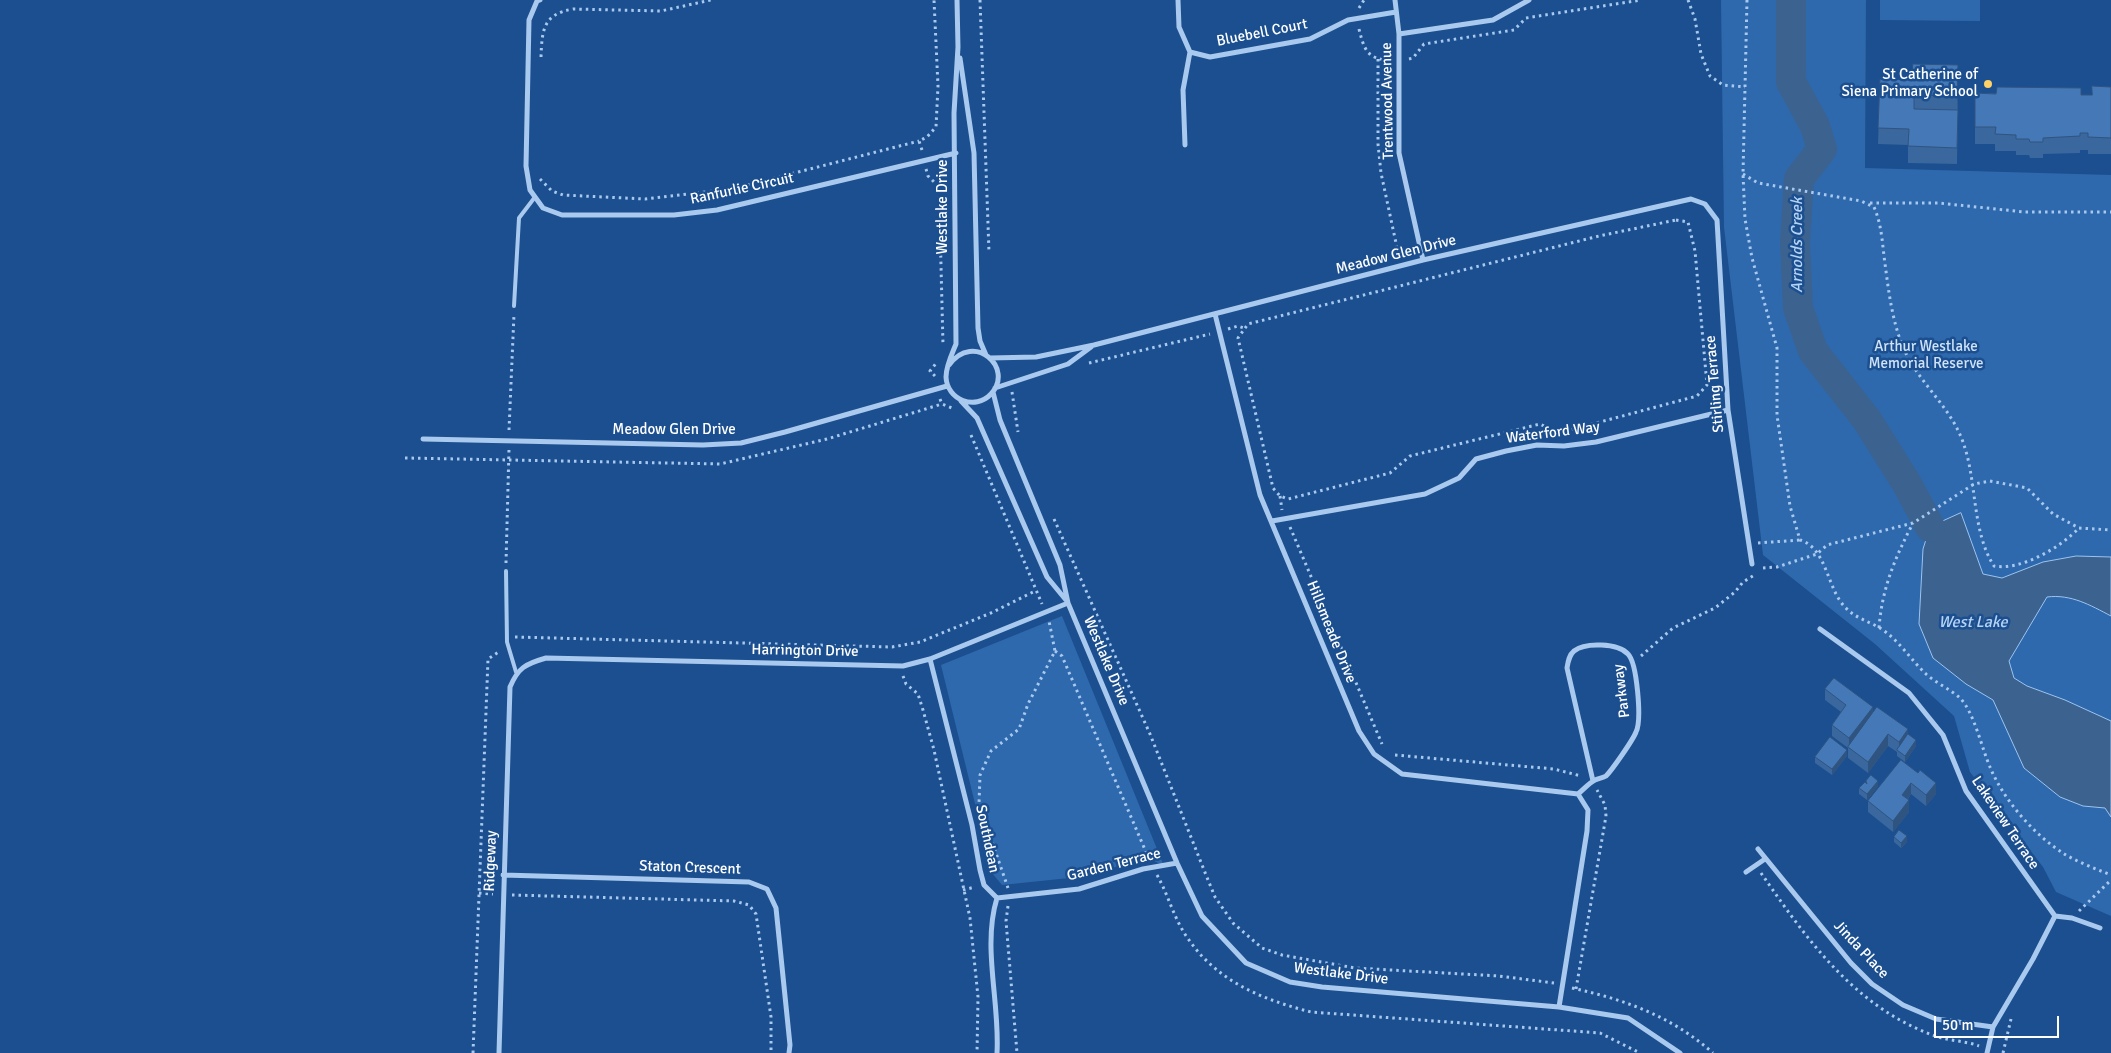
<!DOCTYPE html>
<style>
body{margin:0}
#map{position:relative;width:2111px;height:1053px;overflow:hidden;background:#1b4f8f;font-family:Signika,sans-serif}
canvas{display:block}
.scale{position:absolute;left:1934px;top:1016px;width:125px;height:22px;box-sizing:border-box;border:2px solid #fff;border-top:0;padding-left:6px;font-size:15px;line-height:18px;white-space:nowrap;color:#fff;-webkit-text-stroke:4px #1b4f8f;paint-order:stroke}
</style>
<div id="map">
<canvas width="2111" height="1053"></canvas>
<div class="scale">50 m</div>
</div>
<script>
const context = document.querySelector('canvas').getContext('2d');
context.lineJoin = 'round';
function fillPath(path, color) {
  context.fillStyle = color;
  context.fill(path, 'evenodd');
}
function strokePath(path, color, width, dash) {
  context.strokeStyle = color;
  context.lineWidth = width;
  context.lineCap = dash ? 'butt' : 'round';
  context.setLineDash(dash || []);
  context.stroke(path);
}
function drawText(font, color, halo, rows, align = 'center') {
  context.font = font + ' Signika,sans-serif';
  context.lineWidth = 5;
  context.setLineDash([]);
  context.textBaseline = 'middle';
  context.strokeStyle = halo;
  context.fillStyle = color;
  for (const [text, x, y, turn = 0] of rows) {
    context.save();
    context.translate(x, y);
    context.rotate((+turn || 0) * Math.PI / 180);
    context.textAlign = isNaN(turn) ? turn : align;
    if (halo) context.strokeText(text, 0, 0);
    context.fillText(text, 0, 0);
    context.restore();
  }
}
fillPath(new Path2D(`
 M 1721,0 L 1866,0 L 1865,168 L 2111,175 L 2111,916 L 2056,892 L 2043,867 L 1970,772 L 1954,716 L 1875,644 L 1763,555 L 1724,227 Z
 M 1880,0 L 1980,0 L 1980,21 L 1880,20 Z
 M 1062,616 L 1164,866 L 1148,858 L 1079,877 L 1002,885 L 992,873 L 941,665 Z`), '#2e69ad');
const water = new Path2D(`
 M 1961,513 L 1983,574 L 2002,578 L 2043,562 L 2076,556 L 2111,557 L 2111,616 C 2090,605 2071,594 2047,597 L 2009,661 L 2014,678 L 2027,686 L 2065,700 L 2111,721 L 2111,817 L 2105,808 L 2083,806 L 2060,797 L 2024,768 L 1993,700 L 1966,684 L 1933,658 L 1919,624 L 1923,549 L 1930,527 Z`);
fillPath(water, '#3c6290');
strokePath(water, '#9cc4f0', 1);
strokePath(new Path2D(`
 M 1791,0 L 1791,82 L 1815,126 L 1822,149 L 1799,179 L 1795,242 L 1798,308 L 1813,351 L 1867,420 L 1907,484 L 1930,527`), '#3c6290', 30);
strokePath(new Path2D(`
 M 980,0 L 989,252
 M 1688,0 L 1695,19 L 1701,54 L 1710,76 L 1723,85 L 1745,87
 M 1747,0 L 1743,174 L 1745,219 L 1752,258 L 1777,348 L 1777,415 L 1790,506 L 1800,540 C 1827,548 1827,589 1845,607 C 1855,618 1868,621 1880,628 C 1899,640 1910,659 1926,674 C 1936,683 1950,689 1960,698 C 1974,712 1982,749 1990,767 C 2004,801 2035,836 2066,855 C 2080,863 2096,869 2111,875
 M 1359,8 L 1364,0
 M 1359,29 C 1364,49 1367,60 1391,60
 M 541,57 C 542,30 543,14 573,9 L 661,11 L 711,0
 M 1378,59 L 1378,144 L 1381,173 L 1399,257
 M 1409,59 L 1413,58 L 1424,44 L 1514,30 L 1526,18 L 1641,0
 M 922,150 L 919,141 L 927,137 L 936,127 L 938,86 L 934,0
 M 926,169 L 928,176 L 939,187 L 943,345
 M 1743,174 L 1758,183 L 1861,201 L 1874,207 C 1881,223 1882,239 1884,256 C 1888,286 1891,316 1902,345 C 1917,382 1952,407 1964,445 C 1977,483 1972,532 1994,566 C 2021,571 2061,547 2079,528
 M 540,179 L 552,191 L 563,195 L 645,199 L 732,189 L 919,141
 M 1870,203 L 1938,203 L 2025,212 L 2111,212
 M 1676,220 L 1688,222 L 1695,251 L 1707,385 L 1697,396 L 1559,433 L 1540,424 L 1410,456 L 1390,473 L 1288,499 L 1280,496 L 1273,488 L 1238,338 L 1248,324 L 1599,236 Z
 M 1228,329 L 1238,326 L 1244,328
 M 1089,363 L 1210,334
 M 935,376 L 930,371 L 937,362
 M 1012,392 L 1018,432
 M 940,399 L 942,404 L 952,408
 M 509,430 L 514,314
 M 971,435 L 1042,604
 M 405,458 L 720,464 L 827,439 L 942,404
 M 1280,496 L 1282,510
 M 1054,519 L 1150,734 L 1206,875 L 1215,897 L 1233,923 L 1262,948 L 1282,955 L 1355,968 L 1499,976 L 1554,983
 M 1290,527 L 1382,744
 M 1758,543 L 1800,540
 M 506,563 L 509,449
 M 1763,568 L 1777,567 L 1817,554 L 1827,545 L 1913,523 L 1974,484 L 1990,481 L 2027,488 L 2053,514 L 2079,528 L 2111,530
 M 1879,628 C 1882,588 1895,558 1913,523
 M 515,637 L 892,647 L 920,642 L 991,613 L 1035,591
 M 1055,651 L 1062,656 L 1149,859
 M 1641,656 L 1673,628 L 1715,608 L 1735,592 L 1743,582 L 1756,574
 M 903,676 L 906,684 L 918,694 L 923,710 L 934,750 L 970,918 L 978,997 L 977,1053
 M 1395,755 L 1554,769 L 1581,776
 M 1761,873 C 1808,941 1856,1009 1938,1037 C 1951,1041 1966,1041 1979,1046
 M 1157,875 C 1169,896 1174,920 1189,940 C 1218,982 1264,1000 1311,1012 L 1600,1033 L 1640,1053
 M 1008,888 L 979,804 L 980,775 L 991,751 L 1019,729 L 1028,704 L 1055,651 L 1049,621
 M 963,890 L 975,887
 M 479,893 L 493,894
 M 512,895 L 734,901 L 749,905 L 756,914 L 771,1017 L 771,1053
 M 1008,906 L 1006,921 L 1017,1053
 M 2079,911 L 2111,880
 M 1572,988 C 1626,1000 1671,1016 1713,1053
 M 1576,989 L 1606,816 L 1605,805 L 1597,790
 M 473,1053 L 488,659 L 500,651
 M 2003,1053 L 2011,1019`), '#a9c9ee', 3, [2.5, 4]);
strokePath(new Path2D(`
 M 514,306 L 519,218 L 535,197
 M 506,571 L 507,642 L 516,672`), '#a9c9ee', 4);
strokePath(new Path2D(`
 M 540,0 L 537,1 L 529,20 L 526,166 L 530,190 L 543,208 L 562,215 L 674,215 L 717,210 L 956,153
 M 1178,0 L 1179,27 L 1190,52 L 1210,57 L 1310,39 L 1348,20 L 1396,12
 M 1395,0 L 1399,34 L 1399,153 L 1423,260
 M 1399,34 L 1493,20 L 1529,0
 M 960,58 L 974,153 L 978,328 L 980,341 L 986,355
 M 1185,145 L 1183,90 L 1190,52
 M 1215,314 L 1260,495 L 1359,731 L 1374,754 L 1402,774 L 1578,794
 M 990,358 L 1036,357 L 1094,345 L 1423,260 L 1691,199 L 1705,204 L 1717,220 L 1728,410 L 1752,564
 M 949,365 C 974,331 1015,368 991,394 C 975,411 947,400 946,377 C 946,366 952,354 956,344 L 954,113 L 958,47 L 957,0
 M 995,388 L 1068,364 L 1091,347
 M 993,392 L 1000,420 L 1060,565 L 1068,603 L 1177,863 L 1202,916 L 1246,963 L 1290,982 L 1322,987 L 1559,1007 L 1628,1018 L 1680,1053
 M 961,401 L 977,418 L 1047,577 L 1066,600
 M 423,439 L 703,445 L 741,443 L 785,432 L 947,386
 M 1272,521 L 1425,494 L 1459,478 L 1476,459 L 1506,451 L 1537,445 L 1564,446 L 1596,442 L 1728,410
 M 1820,629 L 1909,693 L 1943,735 L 1966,791 L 2055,916 L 2072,918 L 2100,928
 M 930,659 L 972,825 L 980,870 L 984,885 L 997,898 C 982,947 1000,1002 997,1053
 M 1578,794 C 1583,790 1589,783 1595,780 C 1599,778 1603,778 1606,776 C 1612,770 1633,740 1636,732 C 1642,720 1637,663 1628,654 C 1618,643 1585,642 1574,651 C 1569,655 1568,662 1567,668 L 1593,781
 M 1758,849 L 1851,963 L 1872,984 L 1903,1005 L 1936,1019 L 1993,1027
 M 1746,872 L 1765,859
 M 503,875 L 749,882 L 767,889 L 776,908 L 790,1045 L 789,1053
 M 997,898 L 1079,889 L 1143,869 L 1177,863
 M 1559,1007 L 1587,831 L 1588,810 L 1578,794
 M 499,1053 L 510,687 C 518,668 525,664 546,658 L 903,666 L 930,659 L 1068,603
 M 1987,1053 L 1993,1027 L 2033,959 L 2055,916`), '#a9c9ee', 5);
fillPath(new Path2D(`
 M 1880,79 L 1958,82 L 1957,164 L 1908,163 L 1908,145 L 1878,144 Z
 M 2111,87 L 2111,154 L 2088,154 L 2088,150 L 2080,150 L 2080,153 L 2043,154 L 2043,158 L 2030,158 L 2029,155 L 2016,155 L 2016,151 L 1995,151 L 1995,144 L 1975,144 L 1975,93 L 2092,95 Z
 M 1825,689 L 1873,712 L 1908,734 L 1916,746 L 1905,762 L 1897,756 L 1897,752 L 1888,746 L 1868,773 L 1848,758 L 1848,748 L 1832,736 L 1832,725 L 1841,712 L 1825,700 Z
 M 1847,756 L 1832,775 L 1815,763 L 1815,757 Z
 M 1901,760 L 1936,794 L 1926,806 L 1911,794 L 1908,799 L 1909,812 L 1893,832 L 1868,812 L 1868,801 Z
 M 1866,781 L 1878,786 L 1867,800 L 1859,794 L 1859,788 L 1866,782 Z
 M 1894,837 L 1907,842 L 1901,848 L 1894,842 Z`), '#3a679d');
fillPath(new Path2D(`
 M 1958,65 L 1958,82 L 1957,113 L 1957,96 Z
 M 1873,707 L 1873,718 L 1849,749 L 1849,738 Z
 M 1908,729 L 1908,740 L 1899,752 L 1899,742 Z
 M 1888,734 L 1888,746 L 1868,773 L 1868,762 Z
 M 1916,740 L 1916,746 L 1905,762 L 1905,756 Z
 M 1847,750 L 1847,756 L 1832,775 L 1832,769 Z
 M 1878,781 L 1878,786 L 1867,800 L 1867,794 Z
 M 1911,783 L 1911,794 L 1902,806 L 1902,795 Z
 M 1936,783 L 1936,794 L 1926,806 L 1926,795 Z
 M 1909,800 L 1909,812 L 1893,832 L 1893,821 Z
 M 1907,836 L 1907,842 L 1901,848 L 1901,843 Z`), '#305480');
const building = new Path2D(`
 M 1913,64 L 1958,65 L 1957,96 L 1914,95 L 1914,109 L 1958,110 L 1957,148 L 1908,146 L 1909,129 L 1878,128 L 1880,79 L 1912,80 Z
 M 2092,86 L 2111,87 L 2111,138 L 2088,137 L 2088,133 L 2080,133 L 2080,136 L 2043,138 L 2043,142 L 2030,142 L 2029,139 L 2016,139 L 2016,135 L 1995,134 L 1996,127 L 1975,127 L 1975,93 L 1996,94 L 1997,87 L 2081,88 L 2081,95 L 2092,95 Z
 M 1834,678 L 1873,707 L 1849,738 L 1832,725 L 1846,705 L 1825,689 Z
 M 1877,707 L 1908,729 L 1899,742 L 1888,734 L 1868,762 L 1848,747 Z
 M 1908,734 L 1916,740 L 1905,756 L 1897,750 Z
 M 1830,737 L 1847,750 L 1832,769 L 1815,757 Z
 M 1901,760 L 1918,773 L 1920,770 L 1936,783 L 1926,795 L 1911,783 L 1902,795 L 1909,800 L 1893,821 L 1868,801 Z
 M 1871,775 L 1878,781 L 1867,794 L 1859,788 L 1865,782 L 1867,784 L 1866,781 Z
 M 1899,830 L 1907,836 L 1901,843 L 1894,837 Z`);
fillPath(building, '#4478b7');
strokePath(building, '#305480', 1);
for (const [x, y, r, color] of [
 [1988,84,5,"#ffd166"]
]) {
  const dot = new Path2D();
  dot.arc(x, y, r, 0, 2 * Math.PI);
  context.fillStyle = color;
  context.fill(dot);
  strokePath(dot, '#1b4f8f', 2);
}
drawText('15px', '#fff', '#1b4f8f', [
 ["Bluebell Court",1262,33,-11],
 ["Trentwood Avenue",1388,101,-91],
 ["Ranfurlie Circuit",742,189,-12],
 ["Westlake Drive",943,207,-90],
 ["Meadow Glen Drive",1396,255,-14],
 ["Stirling Terrace",1715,384,-95],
 ["Meadow Glen Drive",674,430],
 ["Waterford Way",1553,433,-7],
 ["Hillsmeade Drive",1331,632,68],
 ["Harrington Drive",805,651,1],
 ["Westlake Drive",1106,661,67],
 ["Parkway",1622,691,-97],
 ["Lakeview Terrace",2005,823,56],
 ["Southdean",987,839,78],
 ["Ridgeway",491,861,-88],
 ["Garden Terrace",1114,865,-14],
 ["Staton Crescent",690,868,2],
 ["Jinda Place",1861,950,47],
 ["Westlake Drive",1341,974,7]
]);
drawText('15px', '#fff', '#1b4f8f', [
 ["St Catherine of",1978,75],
 ["Siena Primary School",1978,92]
], 'right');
drawText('15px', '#cfe3fa', '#1b4f8f', [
 ["Arthur Westlake",1926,347],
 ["Memorial Reserve",1926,364]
]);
drawText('italic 16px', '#b5d3f5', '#1b4f8f', [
 ["Arnolds Creek",1798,245,-90],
 ["West Lake",1973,623]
]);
</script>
